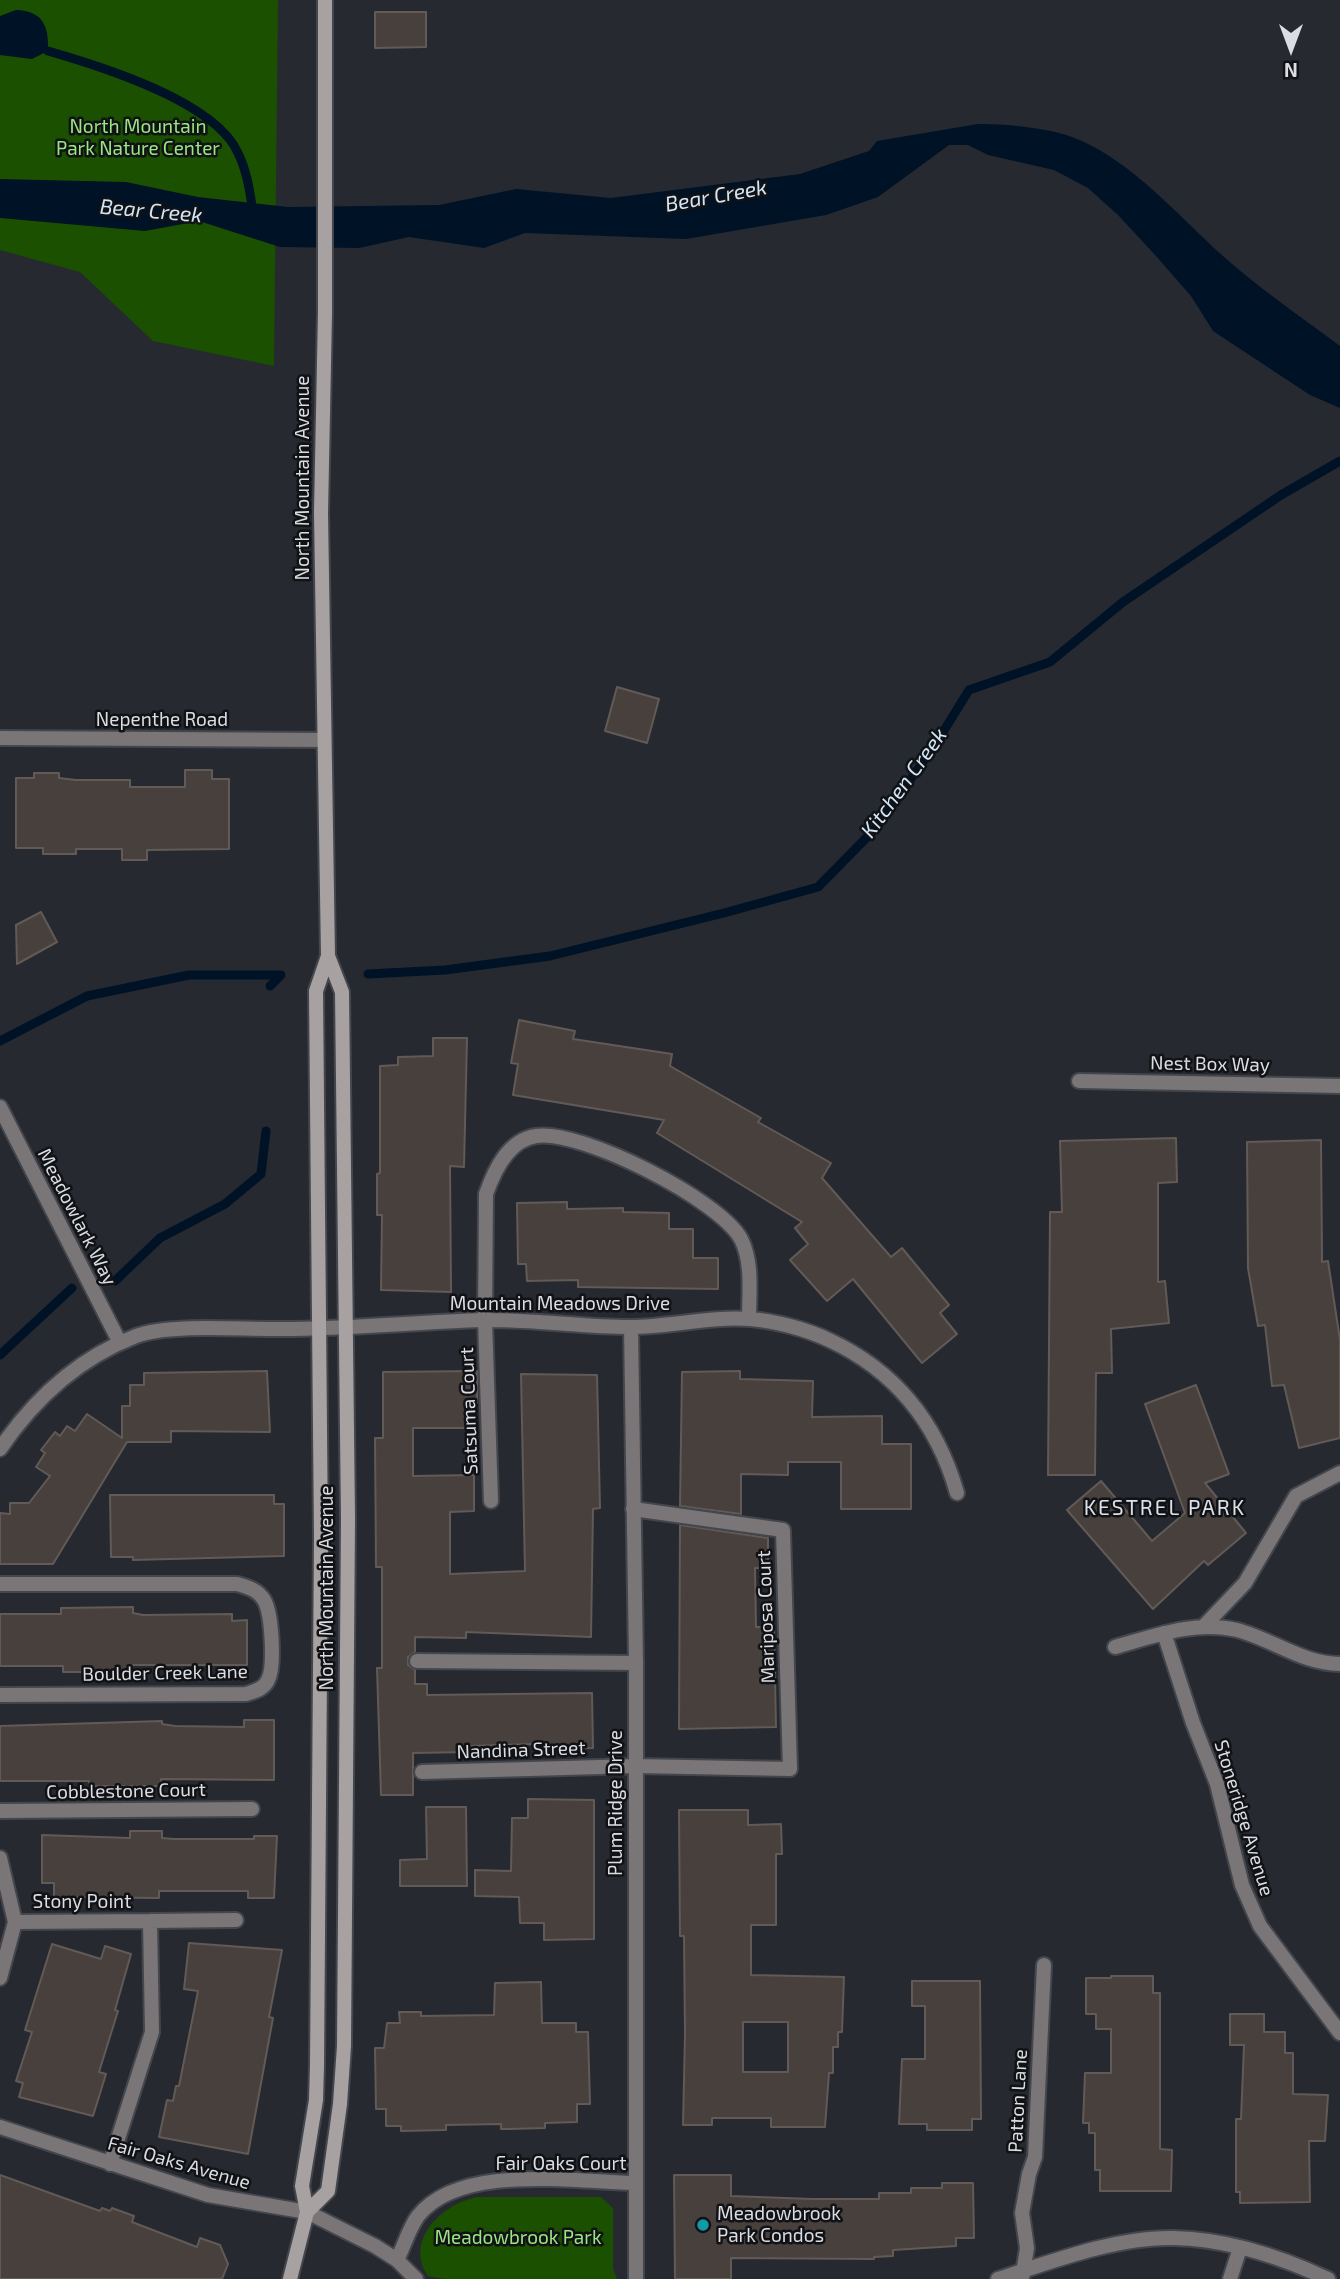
<!DOCTYPE html>
<style>
body{margin:0}
#map{position:relative;width:1340px;height:2279px;overflow:hidden;background:#26292f;font-family:"Exo 2",sans-serif}
canvas{display:block}
.north{position:absolute;left:1256px;top:14px;width:70px;height:70px;-webkit-text-stroke:5px #101215;paint-order:stroke;rotate:180deg;font-size:19px;font-weight:700;line-height:28px;text-align:center;color:#dbdde2}
.north::after{content:'';display:block;margin:auto;width:24px;height:32px;background:#dbdde2;clip-path:polygon(50% 0,100% 100%,50% 72%,0 100%)}
</style>
<div id="map">
<canvas width="1340" height="2279"></canvas>
<div class="north">N</div>
</div>
<script>
const context = document.querySelector('canvas').getContext('2d');
context.lineJoin = 'round';
function fillPath(path, color) {
  context.fillStyle = color;
  context.fill(path, 'evenodd');
}
function strokePath(path, color, width, dash) {
  context.strokeStyle = color;
  context.lineWidth = width;
  context.lineCap = dash ? 'butt' : 'round';
  context.setLineDash(dash || []);
  context.stroke(path);
}
function drawText(font, color, halo, rows, align = 'center') {
  context.font = font + ' "Exo 2",sans-serif';
  context.lineWidth = 5;
  context.setLineDash([]);
  context.textBaseline = 'middle';
  context.strokeStyle = halo;
  context.fillStyle = color;
  for (const [text, x, y, turn = 0] of rows) {
    context.save();
    context.translate(x, y);
    context.rotate((+turn || 0) * Math.PI / 180);
    context.textAlign = isNaN(turn) ? turn : align;
    if (halo) context.strokeText(text, 0, 0);
    context.fillText(text, 0, 0);
    context.restore();
  }
}
fillPath(new Path2D(`
 M 0,0 L 278,0 L 274,366 L 153,341 L 80,272 L 0,250 Z
 M 477,2197 L 601,2197 L 613,2208 L 613,2269 L 617,2279 L 445,2279 L 428,2276 C 404,2240 442,2204 477,2197 Z`), '#1b5000');
fillPath(new Path2D(`
 M 16,10 C 43,11 49,26 48,51 L 32,59 L 0,55 L 0,16 Z
 M 978,124 C 1009,124 1054,128 1082,141 C 1131,163 1176,212 1214,248 C 1253,284 1297,314 1340,346 L 1340,408 L 1310,395 L 1213,331 L 1191,296 L 1156,256 L 1118,215 L 1088,188 L 1054,170 L 988,155 L 968,145 L 949,145 L 878,197 L 826,215 L 686,239 L 525,233 L 484,248 L 409,237 L 359,248 L 280,247 L 199,221 L 145,231 L 0,218 L 0,179 L 126,182 L 198,197 L 288,207 L 439,205 L 516,189 L 611,198 L 800,174 L 869,151 L 877,141 Z`), '#001225');
strokePath(new Path2D(`
 M 48,51 C 100,66 215,101 238,153 C 247,171 251,196 253,215
 M 368,974 L 445,970 L 550,956 L 724,913 L 818,887 L 876,828 L 935,745 L 969,690 L 1050,662 L 1123,602 L 1281,495 L 1340,461
 M 270,986 L 281,975
 M 0,1041 L 87,996 L 189,975 L 281,975
 M 115,1281 L 160,1238 L 225,1204 L 261,1174 L 266,1131
 M 0,1355 L 72,1288`), '#001225', 9);
const building = new Path2D(`
 M 375,12 L 426,12 L 426,47 L 375,48 Z
 M 617,687 L 659,699 L 647,743 L 605,731 Z
 M 185,770 L 212,770 L 212,779 L 229,779 L 229,849 L 147,850 L 147,860 L 122,860 L 122,849 L 76,849 L 76,854 L 43,854 L 43,848 L 16,848 L 16,778 L 34,778 L 34,773 L 59,773 L 59,778 L 76,780 L 130,780 L 130,787 L 185,787 Z
 M 41,912 L 57,942 L 17,964 L 16,925 Z
 M 519,1020 L 575,1031 L 573,1039 L 672,1054 L 670,1066 L 761,1118 L 758,1122 L 831,1163 L 822,1178 L 891,1257 L 902,1248 L 949,1305 L 940,1313 L 957,1334 L 922,1363 L 853,1279 L 827,1301 L 790,1260 L 808,1244 L 795,1228 L 802,1222 L 657,1133 L 664,1120 L 513,1095 L 518,1064 L 511,1063 Z
 M 433,1038 L 467,1038 L 464,1167 L 450,1166 L 451,1292 L 381,1290 L 382,1215 L 377,1215 L 377,1174 L 380,1173 L 380,1066 L 398,1065 L 398,1057 L 433,1056 Z
 M 1176,1138 L 1177,1182 L 1158,1183 L 1158,1282 L 1165,1281 L 1169,1323 L 1111,1329 L 1112,1373 L 1096,1373 L 1095,1475 L 1048,1475 L 1050,1212 L 1062,1212 L 1060,1141 Z
 M 1321,1140 L 1322,1262 L 1328,1261 L 1340,1340 L 1340,1438 L 1299,1448 L 1284,1385 L 1272,1386 L 1265,1325 L 1258,1326 L 1248,1268 L 1247,1142 Z
 M 567,1202 L 567,1209 L 623,1208 L 623,1212 L 669,1213 L 669,1229 L 693,1229 L 693,1258 L 718,1258 L 718,1289 L 578,1287 L 578,1280 L 527,1281 L 526,1264 L 518,1264 L 517,1203 Z
 M 267,1371 L 270,1432 L 171,1431 L 171,1442 L 127,1442 L 53,1564 L 0,1564 L 0,1513 L 10,1514 L 10,1503 L 29,1503 L 50,1476 L 36,1467 L 45,1453 L 41,1450 L 55,1432 L 60,1436 L 67,1426 L 75,1431 L 87,1414 L 122,1438 L 122,1406 L 130,1406 L 130,1385 L 144,1385 L 144,1373 Z
 M 477,1371 L 477,1403 L 468,1403 L 469,1428 L 413,1428 L 413,1476 L 474,1475 L 474,1511 L 450,1512 L 450,1574 L 525,1571 L 521,1374 L 597,1375 L 600,1508 L 593,1509 L 591,1637 L 466,1632 L 466,1638 L 415,1637 L 415,1652 L 408,1657 L 408,1665 L 415,1670 L 415,1684 L 427,1684 L 427,1695 L 592,1693 L 593,1748 L 536,1749 L 535,1744 L 470,1746 L 470,1752 L 413,1753 L 413,1795 L 381,1795 L 377,1668 L 382,1668 L 382,1567 L 376,1567 L 375,1438 L 383,1438 L 383,1372 Z
 M 740,1371 L 740,1379 L 813,1381 L 812,1417 L 882,1416 L 882,1444 L 911,1444 L 911,1509 L 841,1509 L 841,1462 L 788,1462 L 788,1475 L 741,1474 L 741,1514 L 680,1506 L 682,1372 Z
 M 1196,1385 L 1229,1474 L 1205,1483 L 1246,1533 L 1208,1565 L 1204,1561 L 1153,1609 L 1067,1510 L 1101,1481 L 1152,1541 L 1185,1513 L 1145,1404 Z
 M 110,1495 L 274,1495 L 274,1504 L 284,1504 L 284,1556 L 133,1560 L 133,1557 L 111,1557 Z
 M 680,1525 L 768,1538 L 768,1568 L 755,1568 L 756,1627 L 774,1627 L 776,1727 L 679,1729 Z
 M 133,1607 L 133,1613 L 143,1615 L 232,1614 L 232,1621 L 247,1620 L 247,1665 L 131,1665 L 131,1671 L 91,1672 L 63,1672 L 63,1666 L 0,1666 L 0,1614 L 61,1614 L 61,1608 Z
 M 244,1720 L 274,1720 L 274,1780 L 161,1779 L 161,1786 L 89,1786 L 89,1781 L 0,1781 L 0,1726 L 162,1721 L 162,1724 L 175,1726 L 244,1727 Z
 M 528,1799 L 594,1800 L 594,1939 L 544,1940 L 544,1923 L 520,1923 L 519,1897 L 475,1896 L 475,1870 L 511,1871 L 512,1818 L 528,1818 Z
 M 426,1807 L 466,1807 L 467,1886 L 400,1886 L 400,1860 L 427,1859 Z
 M 679,1810 L 748,1810 L 748,1825 L 781,1824 L 782,1854 L 776,1854 L 776,1925 L 751,1925 L 751,1975 L 844,1977 L 842,2032 L 838,2032 L 838,2047 L 833,2047 L 833,2073 L 829,2073 L 825,2127 L 771,2127 L 771,2118 L 712,2118 L 712,2125 L 683,2125 L 685,2034 L 684,1936 L 680,1936 ZM 743,2022 L 788,2022 L 788,2072 L 743,2072 Z
 M 130,1831 L 162,1831 L 162,1838 L 174,1839 L 254,1839 L 254,1836 L 277,1836 L 274,1898 L 248,1898 L 248,1891 L 159,1891 L 159,1898 L 54,1897 L 54,1883 L 42,1883 L 42,1835 L 130,1838 Z
 M 189,1943 L 282,1950 L 269,2017 L 273,2018 L 248,2154 L 159,2137 L 167,2100 L 173,2101 L 176,2086 L 179,2086 L 198,1991 L 184,1989 Z
 M 52,1944 L 101,1959 L 105,1946 L 131,1954 L 115,2010 L 118,2011 L 99,2072 L 106,2074 L 93,2116 L 19,2097 L 23,2083 L 16,2081 L 32,2032 L 25,2030 Z
 M 1111,1976 L 1153,1976 L 1153,1993 L 1160,1993 L 1160,2149 L 1172,2150 L 1171,2191 L 1100,2191 L 1100,2170 L 1095,2170 L 1095,2133 L 1089,2133 L 1089,2123 L 1083,2123 L 1085,2073 L 1111,2073 L 1111,2029 L 1096,2029 L 1096,2014 L 1086,2014 L 1086,1978 L 1111,1978 Z
 M 912,1981 L 980,1981 L 981,2119 L 972,2119 L 972,2130 L 927,2130 L 927,2124 L 899,2124 L 902,2059 L 925,2059 L 925,2006 L 912,2006 Z
 M 541,1982 L 542,2023 L 576,2023 L 576,2032 L 588,2032 L 590,2104 L 577,2104 L 577,2122 L 545,2123 L 545,2128 L 509,2129 L 501,2129 L 501,2124 L 446,2125 L 446,2130 L 401,2131 L 401,2126 L 386,2126 L 386,2109 L 376,2109 L 375,2048 L 384,2048 L 387,2023 L 400,2023 L 399,2012 L 421,2012 L 421,2016 L 494,2015 L 495,1983 Z
 M 1230,2014 L 1264,2014 L 1264,2032 L 1285,2032 L 1285,2053 L 1293,2053 L 1293,2094 L 1328,2095 L 1325,2141 L 1309,2141 L 1310,2202 L 1240,2203 L 1240,2192 L 1236,2192 L 1236,2119 L 1241,2119 L 1244,2045 L 1230,2045 Z
 M 0,2175 L 100,2211 L 102,2208 L 110,2211 L 112,2208 L 134,2216 L 132,2222 L 197,2247 L 200,2238 L 220,2245 L 228,2264 L 222,2279 L 0,2279 Z
 M 674,2175 L 731,2175 L 731,2196 L 812,2199 L 879,2199 L 879,2193 L 911,2193 L 911,2188 L 942,2188 L 942,2183 L 973,2183 L 974,2238 L 956,2238 L 956,2246 L 893,2250 L 893,2256 L 874,2257 L 874,2259 L 731,2258 L 731,2279 L 675,2279 Z`);
fillPath(building, '#48403c');
strokePath(building, '#625a56', 2);
const street = new Path2D(`
 M 0,738 L 324,740
 M 1079,1081 L 1340,1086
 M 0,1107 L 120,1343
 M 631,1327 L 636,1663 L 636,2279
 M 0,1449 C 34,1399 79,1358 136,1336 C 170,1323 243,1330 282,1329 C 350,1329 416,1322 483,1320 C 532,1319 581,1327 630,1327 C 670,1327 711,1316 750,1319 C 775,1321 806,1329 829,1340 C 896,1371 937,1423 957,1493
 M 491,1501 L 485,1320 L 486,1194 C 494,1171 508,1140 536,1136 C 581,1129 720,1200 741,1239 C 753,1262 749,1294 749,1319
 M 0,1584 L 237,1584 C 248,1587 258,1590 264,1600 C 272,1613 275,1667 268,1680 C 264,1689 255,1691 246,1694 L 0,1695
 M 1204,1626 L 1245,1583 L 1296,1496 L 1340,1473
 M 1164,1633 L 1193,1723 L 1217,1784 L 1242,1885 L 1260,1926 L 1340,2033
 M 1115,1647 C 1154,1636 1196,1620 1237,1630 C 1272,1639 1303,1664 1340,1664
 M 417,1661 L 636,1663
 M 422,1772 L 636,1766 L 790,1769 L 783,1530 L 633,1509
 M 0,1811 L 252,1809
 M 0,1858 L 15,1922 L 0,1978
 M 150,1921 L 236,1920
 M 15,1922 L 150,1921 L 152,2032 L 110,2164
 M 0,2127 L 208,2195 L 307,2212 L 375,2246 L 397,2260 L 416,2279
 M 397,2260 C 404,2246 409,2228 418,2216 C 460,2163 575,2182 636,2183
 M 998,2279 C 1050,2262 1119,2236 1174,2238 C 1227,2239 1281,2257 1328,2279
 M 1022,2279 L 1027,2248 L 1022,2213 L 1029,2174 L 1035,2157 L 1044,1965
 M 1230,2279 L 1240,2248`);
const secondary = new Path2D(`
 M 307,2212 L 328,2191 L 340,2104 L 344,2046 L 348,1519 L 342,992 L 328,956 L 321,513 L 325,312 L 325,0
 M 290,2279 L 307,2212 L 302,2186 L 316,2100 L 317,2066 L 321,1538 L 316,991 L 328,956`);
strokePath(street, '#43464c', 18);
strokePath(secondary, '#43464c', 18);
strokePath(street, '#7a7576', 14);
strokePath(secondary, '#a8a1a1', 14);
for (const [x, y, r, color] of [
 [703,2225,7,"#0f9aa8"]
]) {
  const dot = new Path2D();
  dot.arc(x, y, r, 0, 2 * Math.PI);
  context.fillStyle = color;
  context.fill(dot);
  strokePath(dot, '#101215', 2.5);
}
drawText('19px', '#9ae781', '#101215', [
 ["North Mountain",138,127],
 ["Park Nature Center",138,149],
 ["Meadowbrook Park",518,2238]
]);
drawText('19px', '#dbdde2', '#101215', [
 ["North Mountain Avenue",303,478,-90],
 ["Nepenthe Road",162,720],
 ["Nest Box Way",1210,1064,1],
 ["Meadowlark Way",77,1217,63],
 ["Mountain Meadows Drive",560,1304],
 ["Satsuma Court",469,1411,-92],
 ["North Mountain Avenue",327,1588,-90],
 ["Mariposa Court",766,1617,-92],
 ["Boulder Creek Lane",165,1673,-1],
 ["Nandina Street",521,1750,-2],
 ["Cobblestone Court",126,1791,-1],
 ["Plum Ridge Drive",616,1803,-90],
 ["Stoneridge Avenue",1244,1818,73],
 ["Stony Point",82,1902],
 ["Patton Lane",1018,2101,-87],
 ["Fair Oaks Avenue",179,2163,16],
 ["Fair Oaks Court",561,2164]
]);
drawText('19px', '#dbdde2', '#101215', [
 ["Meadowbrook",717,2214],
 ["Park Condos",717,2236]
], 'left');
drawText('italic 21px', '#d3e6f7', '#101215', [
 ["Bear Creek",716,196,-10],
 ["Bear Creek",151,211,5],
 ["Kitchen Creek",904,783,-54]
]);
context.letterSpacing = '2px';
drawText('21px', '#dce0e8', '#101215', [
 ["KESTREL PARK",1165,1508]
]);
context.letterSpacing = '0px';
</script>
